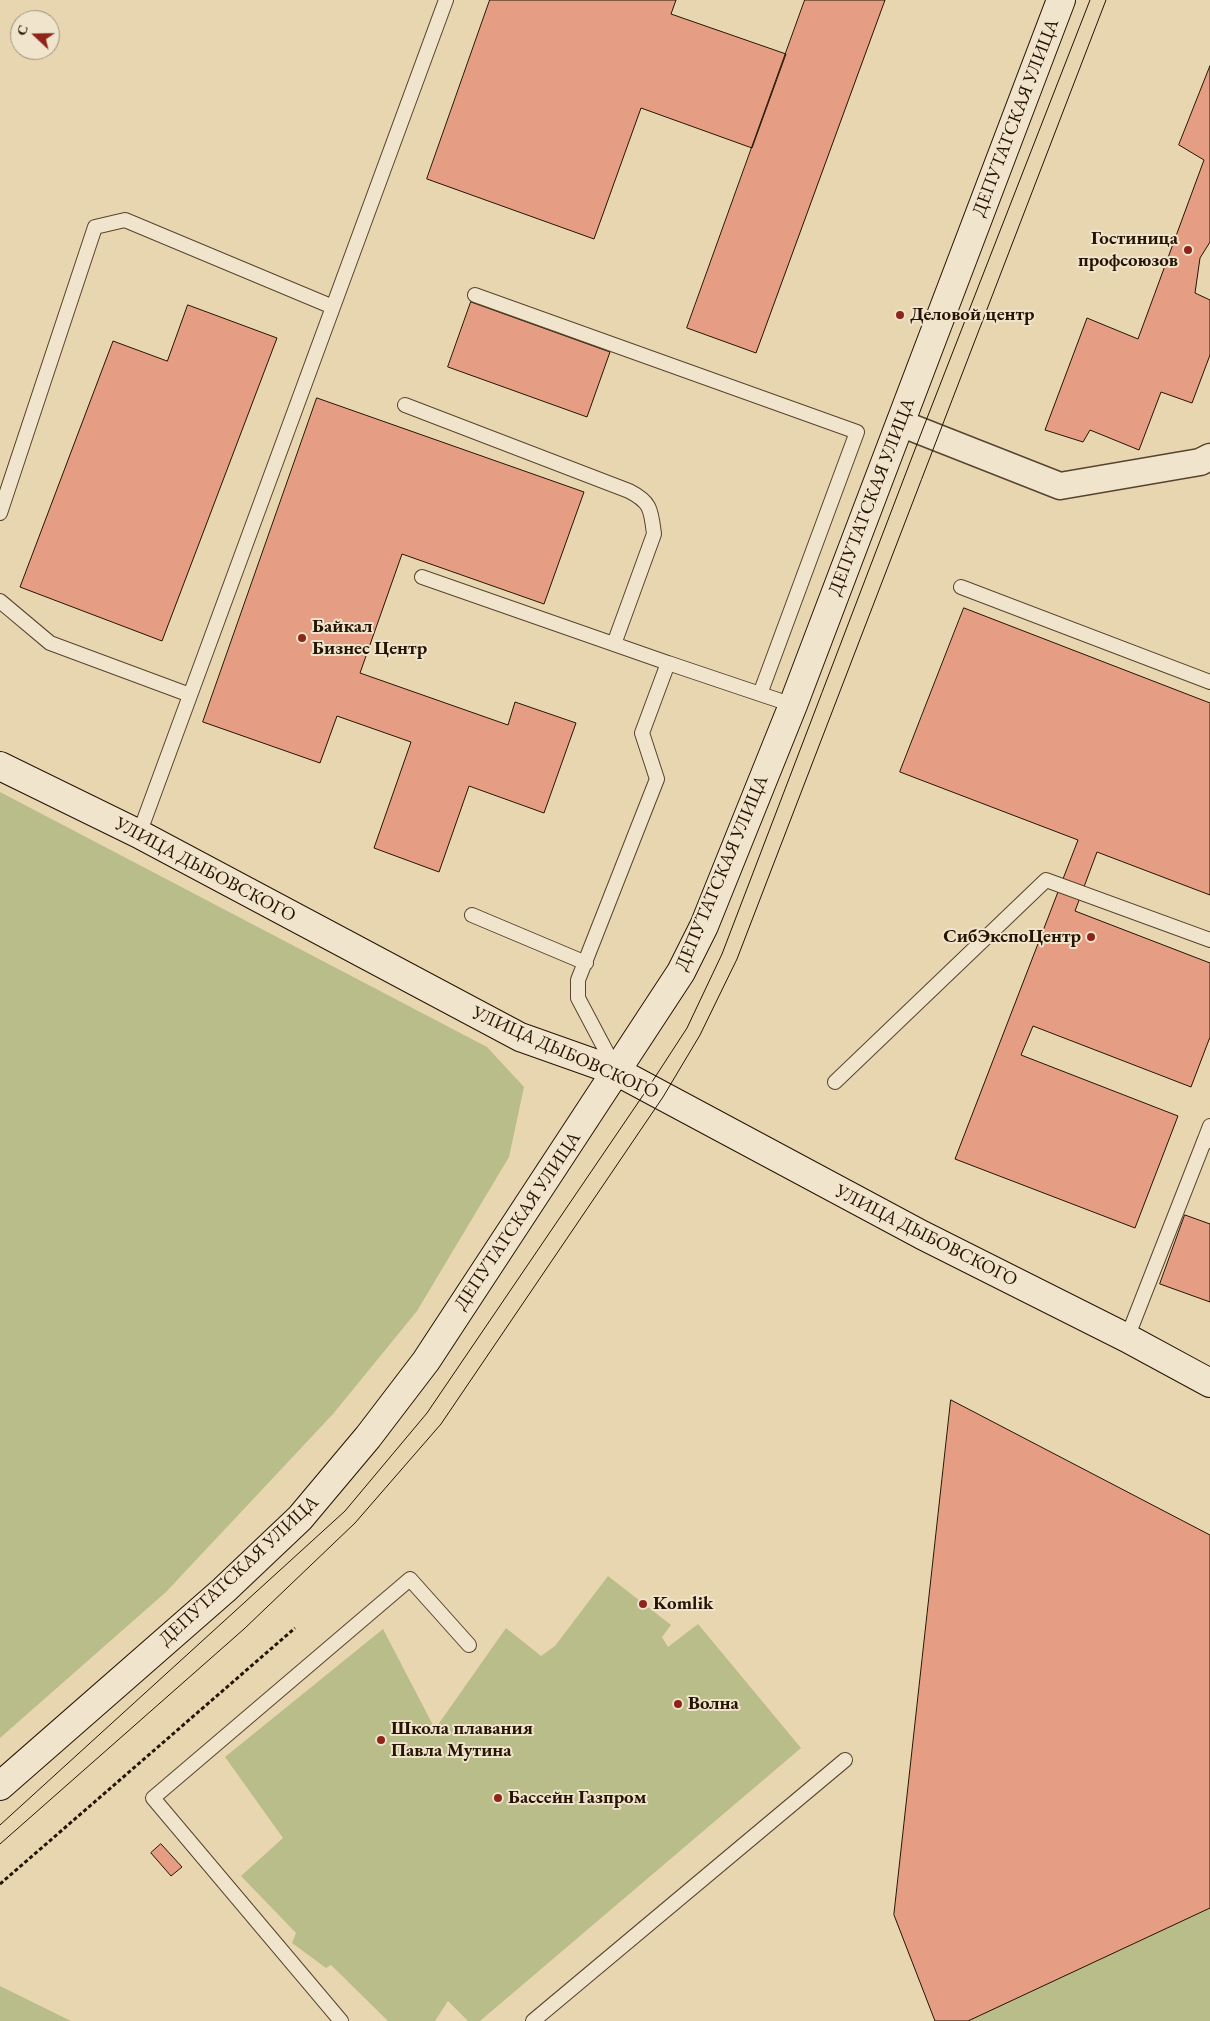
<!DOCTYPE html>
<meta charset="utf-8">
<style>
body{margin:0}
#map{position:relative;width:1210px;height:2021px;overflow:hidden;background:#e8d6b1;font-family:"EB Garamond",serif}
canvas{display:block}
.north{position:absolute;left:10px;top:10px;width:50px;height:50px;box-sizing:border-box;background:#f0e4cc;border:1px solid #9f917c;border-radius:50%;rotate:291deg;font-size:14px;font-weight:700;line-height:20px;text-align:center;color:#261403}
.north::after{content:'';display:block;margin:auto;width:18px;height:22px;background:#8f2418;clip-path:polygon(50% 0,100% 100%,50% 72%,0 100%)}
</style>
<div id="map">
<canvas width="1210" height="2021"></canvas>
<div class="north">С</div>
</div>
<script>
const context = document.querySelector('canvas').getContext('2d');
context.lineJoin = 'round';
function fillPath(path, color) {
  context.fillStyle = color;
  context.fill(path, 'evenodd');
}
function strokePath(path, color, width, dash) {
  context.strokeStyle = color;
  context.lineWidth = width;
  context.lineCap = dash ? 'butt' : 'round';
  context.setLineDash(dash || []);
  context.stroke(path);
}
function drawText(font, color, halo, rows, align = 'center') {
  context.font = font + ' "EB Garamond",serif';
  context.lineWidth = 4;
  context.setLineDash([]);
  context.textBaseline = 'middle';
  context.strokeStyle = halo;
  context.fillStyle = color;
  for (const [text, x, y, turn = 0] of rows) {
    context.save();
    context.translate(x, y);
    context.rotate((+turn || 0) * Math.PI / 180);
    context.textAlign = isNaN(turn) ? turn : align;
    if (halo) context.strokeText(text, 0, 0);
    context.fillText(text, 0, 0);
    context.restore();
  }
}
fillPath(new Path2D(`
 M 0,792 L 487,1047 L 524,1087 L 509,1157 L 417,1311 L 333,1414 L 166,1592 L 0,1738 Z
 M 608,1576 L 671,1625 L 662,1637 L 668,1647 L 698,1624 L 801,1748 L 480,2021 L 468,2021 L 448,2001 L 435,2021 L 388,2021 L 331,1965 L 326,1968 L 292,1943 L 296,1933 L 241,1876 L 283,1838 L 225,1757 L 383,1629 L 435,1729 L 506,1628 L 541,1656 L 555,1646 Z
 M 1210,1892 L 1210,2021 L 953,2021 Z
 M 0,1986 L 71,2021 L 0,2021 Z`), '#b9bd89');
const building = new Path2D(`
 M 490,0 L 676,0 L 671,14 L 786,54 L 752,148 L 641,108 L 594,239 L 427,179 Z
 M 805,0 L 885,0 L 756,353 L 687,328 Z
 M 1210,66 L 1210,242 L 1200,258 L 1195,293 L 1210,300 L 1210,355 L 1192,403 L 1161,392 L 1139,450 L 1090,430 L 1083,442 L 1045,430 L 1087,318 L 1138,339 L 1204,160 L 1179,145 Z
 M 471,302 L 610,352 L 587,417 L 448,367 Z
 M 188,305 L 277,338 L 162,641 L 20,587 L 113,341 L 167,361 Z
 M 317,398 L 584,492 L 544,604 L 402,554 L 360,673 L 508,725 L 515,702 L 576,723 L 544,813 L 469,786 L 439,872 L 374,848 L 411,742 L 337,716 L 320,763 L 203,722 Z
 M 964,608 L 1210,703 L 1210,895 L 1097,852 L 1075,911 L 1210,963 L 1210,1037 L 1191,1087 L 1033,1026 L 1021,1055 L 1178,1116 L 1135,1228 L 955,1159 L 1078,840 L 900,772 Z
 M 1185,1215 L 1210,1224 L 1210,1302 L 1160,1284 Z
 M 951,1400 L 1210,1535 L 1210,1908 L 968,2021 L 935,2021 L 894,1915 Z
 M 161,1844 L 182,1867 L 171,1876 L 151,1853 Z`);
fillPath(building, '#e59e83');
strokePath(building, '#261403', 1);
const lane = new Path2D(`
 M 475,295 L 857,432 L 760,694 L 793,705
 M 405,405 L 629,491 C 651,502 651,510 654,534 L 614,644
 M 0,513 L 95,227 L 125,220 L 333,307
 M 422,577 L 668,663 L 642,733 L 657,779 L 578,980 L 578,998 L 615,1068
 M 961,587 L 1210,682
 M 0,601 L 50,643 L 190,695
 M 668,663 L 760,694
 M 139,834 L 446,0
 M 472,915 L 586,963
 M 835,1082 L 1046,880 L 1210,940
 M 1205,1139 L 1210,1126
 M 1127,1338 L 1205,1139 L 1210,1141
 M 341,2021 L 153,1798 L 410,1579 L 469,1645
 M 533,2021 L 845,1760`);
const street = new Path2D(`
 M 900,423 L 1060,486 L 1200,462 L 1210,457`);
const secondary = new Path2D(`
 M 0,766 L 139,834 L 520,1037 L 616,1071 L 922,1235 L 1127,1338 L 1210,1383
 M 0,1786 L 224,1590 L 300,1518 L 368,1437 L 426,1361 L 681,972 L 704,926 L 793,705 L 1061,0`);
strokePath(lane, '#56442e', 16);
strokePath(street, '#56442e', 29);
strokePath(secondary, '#261403', 30);
strokePath(new Path2D(`
 M 0,1884 L 295,1628`), '#261403', 3, [4, 2.5]);
strokePath(lane, '#f0e4cc', 14);
strokePath(street, '#f0e4cc', 26);
strokePath(secondary, '#f0e4cc', 28);
strokePath(new Path2D(`
 M 0,1825 L 345,1511 L 427,1413 L 648,1088 L 687,1028 L 722,954 L 922,431 L 1090,0
 M 0,1844 L 244,1629 L 355,1523 L 441,1424 L 663,1097 L 700,1035 L 737,959 L 1106,0`), '#261403', 1);
for (const [x, y, r, color] of [
 [1188,250,5,"#8f2418"],
 [900,315,5,"#8f2418"],
 [302,638,5,"#8f2418"],
 [1091,937,5,"#8f2418"],
 [643,1604,5,"#8f2418"],
 [678,1704,5,"#8f2418"],
 [381,1740,5,"#8f2418"],
 [498,1798,5,"#8f2418"]
]) {
  const dot = new Path2D();
  dot.arc(x, y, r, 0, 2 * Math.PI);
  context.fillStyle = color;
  context.fill(dot);
  strokePath(dot, '#f0e4cc', 2);
}
drawText('19px', '#261403', '#f0e4cc', [
 ["ДЕПУТАТСКАЯ УЛИЦА",1016,118,-69],
 ["ДЕПУТАТСКАЯ УЛИЦА",872,497,-69],
 ["УЛИЦА ДЫБОВСКОГО",205,870,28],
 ["ДЕПУТАТСКАЯ УЛИЦА",722,873,-67],
 ["УЛИЦА ДЫБОВСКОГО",565,1053,24],
 ["ДЕПУТАТСКАЯ УЛИЦА",518,1221,-56],
 ["УЛИЦА ДЫБОВСКОГО",926,1236,27],
 ["ДЕПУТАТСКАЯ УЛИЦА",239,1571,-43]
]);
drawText('bold 19px', '#261403', '#f0e4cc', [
 ["Гостиница",1178,239,"right"],
 ["профсоюзов",1178,261,"right"],
 ["Деловой центр",910,315],
 ["Байкал",312,627],
 ["Бизнес Центр",312,649],
 ["СибЭкспоЦентр",1081,937,"right"],
 ["Komlik",653,1604],
 ["Волна",688,1704],
 ["Школа плавания",391,1729],
 ["Павла Мутина",391,1751],
 ["Бассейн Газпром",508,1798]
], 'left');
</script>
